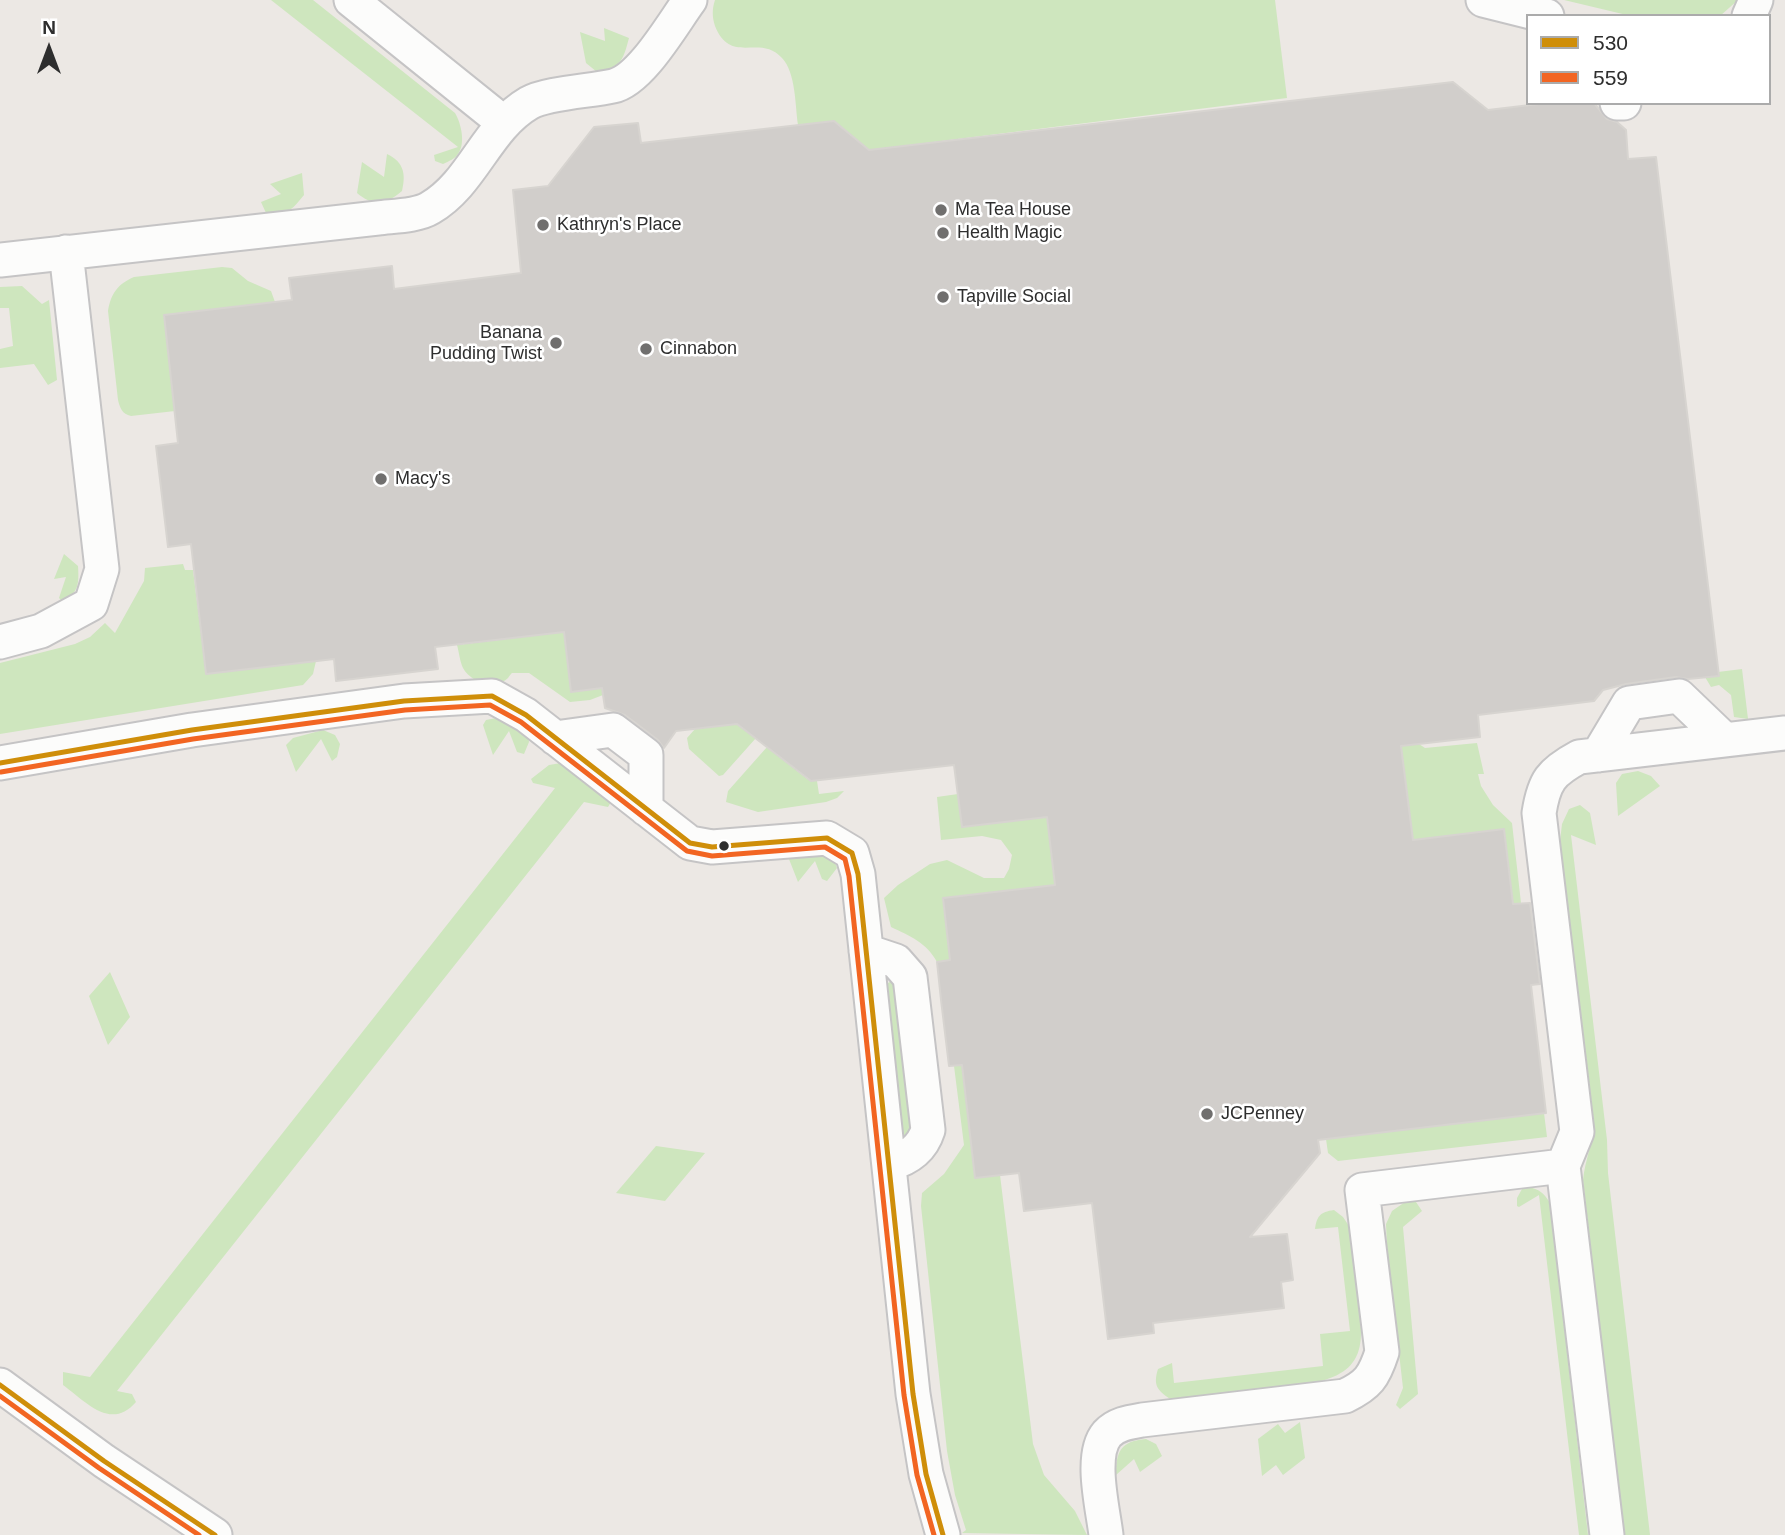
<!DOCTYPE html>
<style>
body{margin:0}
#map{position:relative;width:1785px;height:1535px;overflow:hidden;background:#ece8e4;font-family:Arial,sans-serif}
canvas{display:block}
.legend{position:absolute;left:1526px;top:14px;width:245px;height:91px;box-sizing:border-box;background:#fff;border:2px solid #ababab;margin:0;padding:9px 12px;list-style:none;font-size:21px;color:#2e2e2e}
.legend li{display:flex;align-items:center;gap:14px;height:35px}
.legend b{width:35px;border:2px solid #ababab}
.north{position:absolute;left:14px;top:14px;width:70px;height:70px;-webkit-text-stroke:5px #fff;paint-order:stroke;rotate:0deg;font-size:19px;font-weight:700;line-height:28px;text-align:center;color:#2e2e2e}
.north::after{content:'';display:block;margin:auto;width:24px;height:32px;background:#2e2e2e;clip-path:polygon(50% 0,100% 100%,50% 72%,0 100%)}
</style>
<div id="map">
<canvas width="1785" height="1535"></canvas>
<ul class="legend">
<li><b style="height:9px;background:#cf8e09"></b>530</li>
<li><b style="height:9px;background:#f26522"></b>559</li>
</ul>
<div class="north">N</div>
</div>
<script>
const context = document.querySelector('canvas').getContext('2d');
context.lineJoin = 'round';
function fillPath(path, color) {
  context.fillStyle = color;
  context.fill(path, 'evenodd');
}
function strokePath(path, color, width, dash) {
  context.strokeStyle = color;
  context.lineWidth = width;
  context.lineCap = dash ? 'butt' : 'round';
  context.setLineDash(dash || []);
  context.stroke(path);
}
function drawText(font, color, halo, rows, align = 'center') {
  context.font = font + ' Arial,sans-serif';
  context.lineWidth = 5;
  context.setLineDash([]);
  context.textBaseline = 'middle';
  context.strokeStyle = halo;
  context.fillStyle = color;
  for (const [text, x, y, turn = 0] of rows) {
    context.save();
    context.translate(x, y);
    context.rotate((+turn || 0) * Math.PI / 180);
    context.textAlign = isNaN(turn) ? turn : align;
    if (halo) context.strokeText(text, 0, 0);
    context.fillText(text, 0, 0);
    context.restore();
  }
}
fillPath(new Path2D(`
 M 271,0 L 313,0 L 455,113 C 461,123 466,143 458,154 C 455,159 449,161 443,164 L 435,161 L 434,155 L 458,147 Z
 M 715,0 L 1275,0 L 1287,98 L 869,150 L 834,121 L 798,125 C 795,105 796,73 782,58 C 760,33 731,66 715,26 C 712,17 712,9 715,0 Z
 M 1564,0 L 1738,0 L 1720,16 L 1631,16 Z
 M 604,28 L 629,38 C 623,61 621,67 597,72 L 586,63 L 580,32 L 605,41 Z
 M 387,154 C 404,162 406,174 402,191 C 387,204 373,207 357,193 L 362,162 L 384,177 Z
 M 302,173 L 304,195 C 291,211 287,216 266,213 L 261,202 L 281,194 L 270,184 Z
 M 222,267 L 232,268 L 248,281 L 271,291 L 275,302 L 164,315 L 175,411 L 131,416 C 122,414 120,408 118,400 L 108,311 C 111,293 118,284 134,277 Z
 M 22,286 L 42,304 L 49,300 L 57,380 L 48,385 L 34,364 L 0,368 L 0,349 L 13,346 L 9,308 L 0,308 L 0,287 Z
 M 64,554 L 78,566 C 79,583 79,594 62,601 L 59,598 L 66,577 L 54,579 Z
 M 183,564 L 185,570 L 193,570 L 206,673 L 316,661 L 313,674 L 303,685 L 0,734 L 0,663 L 75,644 L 90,637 L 105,623 L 115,633 L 144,581 L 145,568 Z
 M 564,632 L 571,691 L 602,688 L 603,695 L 590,700 L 570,702 L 529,673 L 512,673 C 509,676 508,679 504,681 C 491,690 470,681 463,668 C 460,662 459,652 457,645 Z
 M 1742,669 L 1748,719 L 1734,717 L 1731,695 L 1719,685 L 1711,687 L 1705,677 L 1718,672 Z
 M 496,718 L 505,719 L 528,735 L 529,742 L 524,754 L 517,752 L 509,731 L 493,755 L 483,725 L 486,720 Z
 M 737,724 L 756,738 L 723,775 L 719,776 L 689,749 L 687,738 L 695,729 Z
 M 323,730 L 335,735 L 340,744 L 337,757 L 332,761 L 321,739 L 296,772 L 286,745 L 293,738 Z
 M 1477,743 L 1484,774 L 1478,774 L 1481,786 L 1493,805 L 1512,823 L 1521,903 L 1513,904 L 1413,840 L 1401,746 L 1419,744 L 1425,748 Z
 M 767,747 L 810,781 L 817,781 L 819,794 L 844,791 L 837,798 L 826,802 L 758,812 L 726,802 L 728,791 Z
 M 561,763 L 611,802 L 608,807 L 584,802 L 117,1391 L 132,1394 L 136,1402 C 111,1431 86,1402 63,1385 L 63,1372 L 90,1377 L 555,788 L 533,783 L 531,779 L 549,765 Z
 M 1638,771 L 1651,776 L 1660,786 L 1618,816 L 1616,783 L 1622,774 Z
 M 958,794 L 962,827 L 1047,817 L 1055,885 L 943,898 L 950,960 L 937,962 C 927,943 910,936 891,927 L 884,898 L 898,885 L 930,864 L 947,860 L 984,878 L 1004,878 L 1009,869 L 1012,855 L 1001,840 L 982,836 L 941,840 L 937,797 Z
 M 1580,805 L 1590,813 L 1596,845 L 1571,835 L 1607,1140 L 1608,1173 L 1650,1535 L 1623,1535 L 1583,1180 C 1585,1160 1593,1143 1594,1123 L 1560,841 L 1562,824 L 1569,809 Z
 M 818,847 L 834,860 L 837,868 L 827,881 L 822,879 L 815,861 L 798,882 L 787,854 Z
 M 110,972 L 130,1017 L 108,1045 L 89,996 Z
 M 892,980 L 895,984 L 916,1132 L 911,1140 L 903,1136 L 887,984 Z
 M 962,1065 L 975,1177 L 1000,1175 L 1033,1444 L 1044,1475 L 1075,1511 L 1087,1535 L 962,1533 L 966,1530 L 955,1495 L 947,1451 L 921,1206 L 922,1193 L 944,1174 L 964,1145 L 954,1066 Z
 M 1544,1113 L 1547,1137 L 1338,1161 L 1328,1153 L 1326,1139 Z
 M 656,1146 L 705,1153 L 665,1201 L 616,1193 Z
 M 1528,1187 C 1539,1189 1544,1193 1550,1203 L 1588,1535 L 1579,1535 L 1539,1195 L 1519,1207 L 1517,1206 L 1517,1198 L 1522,1189 Z
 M 1405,1202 L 1416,1202 L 1422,1211 L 1403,1227 L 1418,1394 L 1400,1409 L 1396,1405 L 1403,1388 L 1387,1248 L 1386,1224 L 1392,1211 Z
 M 1334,1210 L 1343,1217 L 1349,1226 C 1351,1248 1354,1270 1357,1292 C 1362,1333 1371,1368 1321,1381 L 1170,1399 C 1157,1390 1153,1385 1158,1369 L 1172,1363 L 1174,1383 L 1323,1366 L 1320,1334 L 1350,1331 L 1338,1227 L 1315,1229 C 1317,1216 1320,1212 1334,1210 Z
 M 1300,1422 L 1305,1458 L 1283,1475 L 1276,1465 L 1262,1476 L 1258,1439 L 1278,1424 L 1285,1433 Z
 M 1146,1439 L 1156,1444 L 1162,1456 L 1140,1472 L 1134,1459 L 1116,1475 C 1116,1451 1121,1441 1146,1439 Z`), '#cee6be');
const building = new Path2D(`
 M 1453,82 L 1488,110 L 1547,103 L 1594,103 L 1607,119 L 1617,122 L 1626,130 L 1628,159 L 1656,157 L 1719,676 L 1688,679 L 1676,677 L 1626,684 L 1603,690 L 1594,701 L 1478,715 L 1480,737 L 1401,746 L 1413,840 L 1504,829 L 1513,904 L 1530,903 L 1540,984 L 1531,985 L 1546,1113 L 1318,1140 L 1320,1153 L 1250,1237 L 1287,1234 L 1293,1280 L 1281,1282 L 1284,1308 L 1153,1323 L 1154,1333 L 1108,1339 L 1092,1203 L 1024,1211 L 1019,1173 L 975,1178 L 962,1065 L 949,1066 L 941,1000 L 937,962 L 950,960 L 943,898 L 1055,885 L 1047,817 L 962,827 L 954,765 L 811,781 L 737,724 L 676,731 L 664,748 L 658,740 L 625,715 L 605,708 L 602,688 L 571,692 L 564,632 L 435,647 L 438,669 L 336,681 L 334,659 L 206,674 L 191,544 L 168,547 L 156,446 L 178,443 L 164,315 L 292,300 L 289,278 L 392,266 L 394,289 L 521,273 L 513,190 L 548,186 L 594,127 L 638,123 L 641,143 L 834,121 L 869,150 Z`);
fillPath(building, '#d1cecb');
strokePath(building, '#d7d4d0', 2);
const minor = new Path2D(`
 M 351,0 L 504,123
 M 1483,0 L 1547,16
 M 1749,16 L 1756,0
 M 1617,103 L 1624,103
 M 0,260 L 378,218 C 393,216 417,216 430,208 C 473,183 486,128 529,103 C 546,93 591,91 613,86 C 641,80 673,23 690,0
 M 0,642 L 41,631 L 91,604 L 102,569 L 66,252
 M 555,738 L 613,730 L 646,755 L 646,809
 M 1598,755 L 1629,703 L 1679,696 L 1725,740
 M 0,763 L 192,730 L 404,701 L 492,696 L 526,715 L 690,843 L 712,847 L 827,838 L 852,853 L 858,874 L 913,1394 L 926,1474 L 943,1535
 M 866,951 L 896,961 L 910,977 L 928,1130 C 922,1149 908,1159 889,1164
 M 0,1385 L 104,1461 L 215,1535
 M 1106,1535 C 1103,1509 1089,1455 1107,1434 C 1116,1424 1130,1422 1142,1420 L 1345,1396 C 1368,1385 1374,1377 1382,1352 L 1362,1190 L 1563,1166
 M 1607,1535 L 1563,1166 L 1577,1132 L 1539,813 C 1544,781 1551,772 1579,757 L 1785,733`);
strokePath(minor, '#c5c4c5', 37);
strokePath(minor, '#fcfcfb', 33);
strokePath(new Path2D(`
 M 0,763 L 192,730 L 404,701 L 492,696 L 526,715 L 690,843 L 712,847 L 827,838 L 852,853 L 858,874 L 913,1394 L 926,1474 L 943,1535
 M 0,1385 L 104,1461 L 215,1535`), '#cf8e09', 5);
strokePath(new Path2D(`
 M 1,772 L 193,739 L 405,710 L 490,705 L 521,722 L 687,851 L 712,856 L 825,847 L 845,859 L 849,876 L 904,1395 L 917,1475 L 934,1535
 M 0,1396 L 99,1468 L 199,1535`), '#f26522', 5);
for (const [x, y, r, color] of [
 [941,210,7,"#706f6e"],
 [543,225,7,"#706f6e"],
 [943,233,7,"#706f6e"],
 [943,297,7,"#706f6e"],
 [556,343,7,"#706f6e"],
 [646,349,7,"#706f6e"],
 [381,479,7,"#706f6e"],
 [724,846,6,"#2e2e2e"],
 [1207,1114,7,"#706f6e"]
]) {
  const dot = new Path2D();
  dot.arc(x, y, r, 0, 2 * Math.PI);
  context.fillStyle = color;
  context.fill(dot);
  strokePath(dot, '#fff', 2.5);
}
drawText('18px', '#2e2e2e', '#fff', [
 ["Ma Tea House",955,210],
 ["Kathryn's Place",557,225],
 ["Health Magic",957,233],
 ["Tapville Social",957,297],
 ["Banana",542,333,"right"],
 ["Pudding Twist",542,354,"right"],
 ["Cinnabon",660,349],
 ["Macy's",395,479],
 ["JCPenney",1221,1114]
], 'left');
</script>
